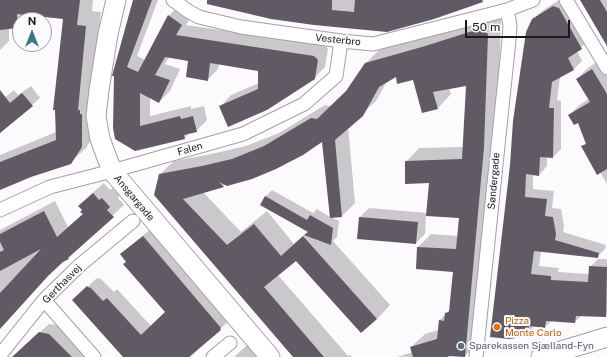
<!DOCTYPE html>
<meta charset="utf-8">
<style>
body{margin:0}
#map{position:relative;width:607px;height:357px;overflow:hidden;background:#fdfafe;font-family:"Public Sans",sans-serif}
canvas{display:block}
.north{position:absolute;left:12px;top:12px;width:40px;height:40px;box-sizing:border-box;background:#fdfafe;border:1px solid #a3a0a4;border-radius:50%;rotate:0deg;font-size:11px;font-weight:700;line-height:16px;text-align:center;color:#1b191c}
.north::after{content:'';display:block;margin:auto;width:14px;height:18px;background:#37798b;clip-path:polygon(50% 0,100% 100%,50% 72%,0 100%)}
.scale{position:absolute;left:465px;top:20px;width:105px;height:18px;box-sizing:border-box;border:2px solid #1b191c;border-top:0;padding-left:5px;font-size:12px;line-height:14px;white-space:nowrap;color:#1b191c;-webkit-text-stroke:3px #fdfafe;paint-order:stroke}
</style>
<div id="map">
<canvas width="607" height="357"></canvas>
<div class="north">N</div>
<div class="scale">50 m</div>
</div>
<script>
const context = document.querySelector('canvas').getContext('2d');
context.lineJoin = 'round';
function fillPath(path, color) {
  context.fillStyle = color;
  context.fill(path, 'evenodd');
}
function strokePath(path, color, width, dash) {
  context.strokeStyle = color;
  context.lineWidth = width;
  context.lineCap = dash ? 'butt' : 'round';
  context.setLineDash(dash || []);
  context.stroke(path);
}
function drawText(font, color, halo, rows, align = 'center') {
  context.font = font + ' "Public Sans",sans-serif';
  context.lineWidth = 4;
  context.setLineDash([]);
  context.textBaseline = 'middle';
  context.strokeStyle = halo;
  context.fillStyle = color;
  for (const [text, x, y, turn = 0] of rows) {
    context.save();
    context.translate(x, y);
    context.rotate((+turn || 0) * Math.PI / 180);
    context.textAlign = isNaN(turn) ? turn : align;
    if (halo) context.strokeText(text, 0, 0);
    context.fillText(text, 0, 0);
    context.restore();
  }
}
fillPath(new Path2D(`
 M 0,0 L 93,0 L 92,11 L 101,12 L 92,95 L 96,132 L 86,148 L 70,163 L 31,176 L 0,189 L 0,155 L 56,132 L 64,18 L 30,15 L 24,20 L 20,20 L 20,24 L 17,27 L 9,28 L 9,41 L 0,50 Z
 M 134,0 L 158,0 L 137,56 L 145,60 L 169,16 L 179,5 L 192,14 L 186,25 L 325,45 L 328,49 L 325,67 L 314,78 L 221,106 L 231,95 L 259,83 L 259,70 L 219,64 L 218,69 L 207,80 L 189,60 L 169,57 L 165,64 L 180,69 L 170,91 L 159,102 L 150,97 L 150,116 L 191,106 L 191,109 L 204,106 L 207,120 L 196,131 L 190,132 L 185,138 L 135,150 L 116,138 Z
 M 208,0 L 485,0 L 433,18 L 387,31 Z
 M 559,0 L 567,0 L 589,40 L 577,51 L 582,61 L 574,69 L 560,77 L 557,100 L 561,101 L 561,149 L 553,157 L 547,157 L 547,166 L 539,175 L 533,174 L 533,189 L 554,191 L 552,208 L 561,209 L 564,225 L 563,232 L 606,245 L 605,249 L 597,257 L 541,251 L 539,266 L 559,268 L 558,272 L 589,274 L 590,267 L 598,259 L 607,259 L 607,315 L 582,315 L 575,322 L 552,320 L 545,327 L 535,325 L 527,333 L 509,338 L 533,19 L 542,11 Z
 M 581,0 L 607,0 L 607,45 Z
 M 492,16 L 501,20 L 497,133 L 478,343 L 465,356 L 397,357 L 413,352 L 411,347 L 425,334 L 438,330 L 439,321 L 451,308 L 454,271 L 418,247 L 431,234 L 458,236 L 460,218 L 426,215 L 425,234 L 416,243 L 360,217 L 369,208 L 427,213 L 431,182 L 406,162 L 419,148 L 464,147 L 467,84 L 449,88 L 451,94 L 438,108 L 413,79 L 396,76 L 387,81 L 376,101 L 348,127 L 355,203 L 342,216 L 331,217 L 339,221 L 337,237 L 333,241 L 390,305 L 377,319 L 296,259 L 278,275 L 348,356 L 350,355 L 352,357 L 294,357 L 160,174 L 174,161 L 216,153 L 246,146 L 279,133 L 325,105 L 331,106 L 348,90 L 366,63 L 379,50 L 436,34 ZM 323,140 L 330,217 L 317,209 L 313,213 L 272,190 L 266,196 L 261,204 L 309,231 L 294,244 L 267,211 L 241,232 L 203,192 L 223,186 L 225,184 Z
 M 603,58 L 607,65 L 607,184 L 600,172 L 583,147 L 587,142 L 579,122 L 569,115 L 581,104 L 589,99 L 577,79 L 588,68 Z
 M 31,86 L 40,98 L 0,133 L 0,101 L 14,90 L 18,95 Z
 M 104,183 L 110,190 L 113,188 L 120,195 L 118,198 L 124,205 L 51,271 L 24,300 L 0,329 L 0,230 L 55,201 L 68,227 L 83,214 L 90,195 Z
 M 153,227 L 230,320 L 190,357 L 124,357 L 83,291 L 97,278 L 99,279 L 100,278 L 114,292 L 117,289 L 151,326 L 166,312 L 121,254 Z
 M 49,324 L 58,325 L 91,357 L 14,357 Z
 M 247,345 L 259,357 L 234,357 Z`), '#0003');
fillPath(new Path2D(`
 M 0,0 L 80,0 L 77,25 L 86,26 L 78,110 L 80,110 L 80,114 L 82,114 L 82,147 L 71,164 L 31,177 L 0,190 L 0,162 L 56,140 L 55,110 L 53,110 L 63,19 L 17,14 L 18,28 L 0,30 Z
 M 133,0 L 152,0 L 127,67 L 138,72 L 168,15 L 182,25 L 176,35 L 314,56 L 318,60 L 315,79 L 267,110 L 228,127 L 219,106 L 258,89 L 258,71 L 210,63 L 208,81 L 186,77 L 188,61 L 165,57 L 155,75 L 170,80 L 159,103 L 140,93 L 140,126 L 180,116 L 181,119 L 193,116 L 197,132 L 184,135 L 185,139 L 135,151 L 115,139 L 113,128 L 114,76 L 112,76 Z
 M 207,0 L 332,0 L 332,10 L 354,12 L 355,0 L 482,0 L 483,2 L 434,19 L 387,32 L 314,25 L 271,19 L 207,4 Z
 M 580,0 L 600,0 L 607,12 L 607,46 Z
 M 553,6 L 559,8 L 582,49 L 568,58 L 574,70 L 552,82 L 549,108 L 554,108 L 553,158 L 540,157 L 539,176 L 526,174 L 525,197 L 547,199 L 545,216 L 553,217 L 556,234 L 555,240 L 599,253 L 598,258 L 534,251 L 531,274 L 551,276 L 551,280 L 588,282 L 589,266 L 607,267 L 606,317 L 576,316 L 575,323 L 546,321 L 545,328 L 529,326 L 528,334 L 523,337 L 509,339 L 490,337 L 510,165 L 513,121 L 526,32 L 532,19 Z
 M 479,29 L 488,34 L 484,147 L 465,357 L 449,356 L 448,357 L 413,357 L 410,347 L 437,339 L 439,320 L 444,321 L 445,313 L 449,312 L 451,291 L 453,272 L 416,269 L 417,247 L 456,249 L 459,218 L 426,216 L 429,183 L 405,184 L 405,161 L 462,159 L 466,86 L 433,92 L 438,109 L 422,113 L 413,80 L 397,84 L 396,77 L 379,87 L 363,116 L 335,140 L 342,217 L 330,218 L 322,142 L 303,155 L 276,169 L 252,179 L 227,186 L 219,182 L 224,187 L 183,199 L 227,245 L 254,224 L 281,256 L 303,236 L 377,319 L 361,333 L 296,261 L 264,287 L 324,357 L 293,357 L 154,195 L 159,174 L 202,166 L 232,159 L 264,146 L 311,118 L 317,119 L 346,91 L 365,63 L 422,47 Z
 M 592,69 L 607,94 L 607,169 L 597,175 L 581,146 L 586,144 L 578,123 L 574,125 L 568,115 L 590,102 L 576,79 Z
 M 0,90 L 10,103 L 22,93 L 33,106 L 0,133 Z
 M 93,193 L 99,200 L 102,198 L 110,207 L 107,210 L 114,217 L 68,258 L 69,259 L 63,262 L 48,276 L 0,329 L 0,293 L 41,249 L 0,271 L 0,252 L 4,250 L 0,242 L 0,234 L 44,211 L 57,237 L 83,214 L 80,212 L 82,210 L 78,206 Z
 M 265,196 L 307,220 L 310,215 L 333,228 L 331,245 L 304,235 L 308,232 L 260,205 Z
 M 359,217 L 418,222 L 416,244 L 357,239 Z
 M 143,236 L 221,328 L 220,329 L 221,330 L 189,357 L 123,357 L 72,300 L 87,286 L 89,288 L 90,287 L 103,301 L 107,298 L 141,335 L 165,312 L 123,264 L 126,262 L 120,254 Z
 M 39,332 L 49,334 L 72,357 L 12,357 Z`), '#5f5a63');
const minor = new Path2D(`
 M 173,0 L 188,11 L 199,17 L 241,27 L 341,41 L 373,44 L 507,10 L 533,0
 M 566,0 L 607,68
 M 0,210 L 50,187 L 112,171 L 243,134 L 304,104 L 336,76 L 341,41
 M 44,300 L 94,357
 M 0,355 L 44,300 L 80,265 L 133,221
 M 213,357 L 230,343
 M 476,357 L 509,40 L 510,25 L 507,10`);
const secondary = new Path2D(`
 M 116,0 L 108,34 L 99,90 L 96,116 L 100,139 L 112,171 L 270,357
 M 541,357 L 607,337`);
strokePath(minor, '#a49ea9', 15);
strokePath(secondary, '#a49ea9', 21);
strokePath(minor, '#fff', 13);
strokePath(secondary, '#fff', 19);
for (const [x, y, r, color] of [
 [497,327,4,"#e8710a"],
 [461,346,4,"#5c6f8a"]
]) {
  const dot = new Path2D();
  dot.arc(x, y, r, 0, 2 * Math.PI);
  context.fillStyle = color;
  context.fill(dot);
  strokePath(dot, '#fdfafe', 1.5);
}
drawText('10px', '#1b191c', '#fdfafe', [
 ["Vesterbro",338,40,6],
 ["Falen",190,149,-16],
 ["Søndergade",494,181,-85],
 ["Ansgargade",134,198,50],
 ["Gerthasvej",62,284,-45]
]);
drawText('10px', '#c56008', '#fdfafe', [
 ["Pizza",505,321],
 ["Monte Carlo",505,333]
], 'left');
drawText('10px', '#4e5e75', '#fdfafe', [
 ["Sparekassen Sjælland-Fyn",469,346]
], 'left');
</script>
